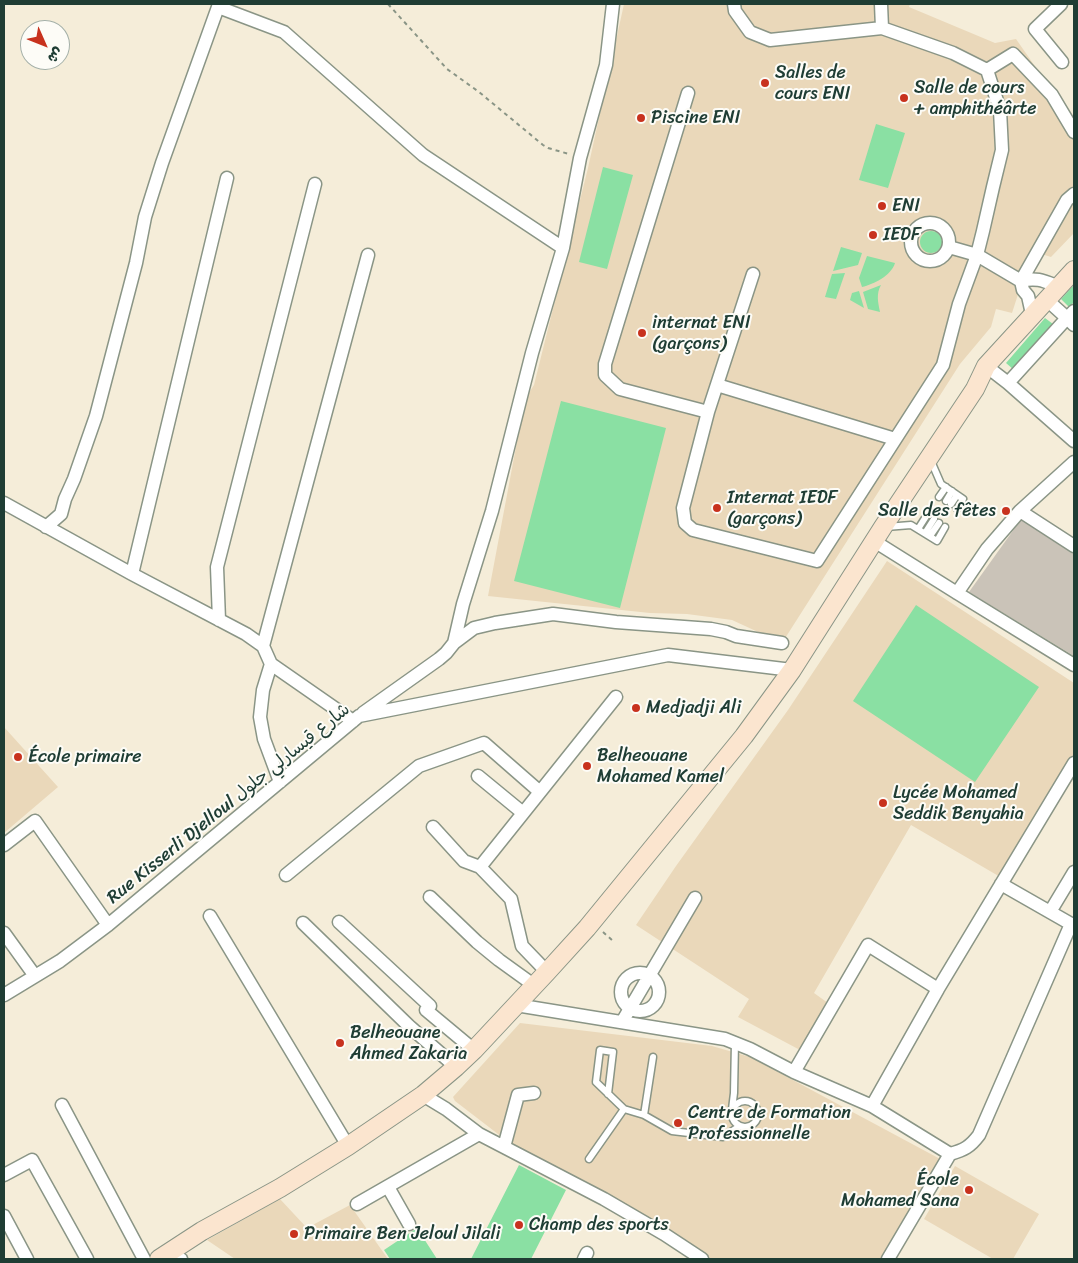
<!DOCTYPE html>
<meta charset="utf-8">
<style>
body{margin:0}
#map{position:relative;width:1078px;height:1263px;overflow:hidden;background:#f5edd9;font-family:Sriracha,"Playpen Sans Arabic",sans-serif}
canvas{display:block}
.frame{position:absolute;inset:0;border:5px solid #1f3d34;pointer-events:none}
.north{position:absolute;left:20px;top:20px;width:50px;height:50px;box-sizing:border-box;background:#fdfcf7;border:1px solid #a4b0a9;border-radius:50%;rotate:134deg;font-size:14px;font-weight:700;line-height:20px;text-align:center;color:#1f3d34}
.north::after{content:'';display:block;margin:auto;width:18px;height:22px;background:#c8321e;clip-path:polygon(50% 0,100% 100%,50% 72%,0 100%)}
</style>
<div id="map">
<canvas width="1078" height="1263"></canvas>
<div class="frame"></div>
<div class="north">ش</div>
</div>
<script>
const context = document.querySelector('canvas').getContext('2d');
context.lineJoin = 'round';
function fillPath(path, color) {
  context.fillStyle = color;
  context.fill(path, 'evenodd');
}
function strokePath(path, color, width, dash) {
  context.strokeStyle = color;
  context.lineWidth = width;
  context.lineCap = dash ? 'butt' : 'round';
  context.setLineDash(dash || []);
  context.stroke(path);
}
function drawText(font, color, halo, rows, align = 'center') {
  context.font = font + ' Sriracha,"Playpen Sans Arabic",sans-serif';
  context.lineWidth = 4;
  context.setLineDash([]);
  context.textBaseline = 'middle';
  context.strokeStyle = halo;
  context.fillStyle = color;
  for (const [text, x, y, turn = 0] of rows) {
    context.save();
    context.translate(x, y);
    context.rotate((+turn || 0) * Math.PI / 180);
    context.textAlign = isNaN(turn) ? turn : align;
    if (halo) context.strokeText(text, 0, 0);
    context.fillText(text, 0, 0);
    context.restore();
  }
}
fillPath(new Path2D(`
 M 624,4 L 910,4 L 909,7 L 995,43 L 1016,39 L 1055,95 L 1074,128 L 1074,233 L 1051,257 L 1032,251 L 1012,313 L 996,309 L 991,327 L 960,364 L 782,643 L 732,620 L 687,614 L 650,613 L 488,596 L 525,399 L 534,385 L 588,168 Z
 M 887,561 L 1074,683 L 1074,753 L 1002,878 L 911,825 L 814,993 L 828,1003 L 800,1050 L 738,1017 L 749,999 L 636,925 L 676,866 L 788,710 Z
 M 4,727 L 58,787 L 4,833 Z
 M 520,1023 L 712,1046 L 750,1057 L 942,1160 L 882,1259 L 708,1259 L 511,1144 L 455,1101 L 453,1097 Z
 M 955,1166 L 1039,1214 L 1013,1259 L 993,1259 L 924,1219 Z
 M 280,1199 L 307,1228 L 350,1205 L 388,1259 L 235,1259 L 207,1240 Z`), '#ead8ba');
fillPath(new Path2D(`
 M 1022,518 L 1074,552 L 1074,656 L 969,592 Z`), '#cac3b8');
fillPath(new Path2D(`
 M 876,124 L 905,133 L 888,188 L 859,180 Z
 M 603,167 L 633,175 L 607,269 L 579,262 Z
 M920 242a11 11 0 1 1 22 0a11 11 0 1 1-22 0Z
 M 841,247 L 862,253 L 858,265 L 833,271 Z
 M 867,256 L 895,263 C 891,276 874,284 862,287 L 859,278 Z
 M 845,273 L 836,299 L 825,297 L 832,274 Z
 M 881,285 C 876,294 878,302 880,312 L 868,309 L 863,292 Z
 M 1074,285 L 1074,302 L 1069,307 L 1061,299 Z
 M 859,291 L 864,308 L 850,300 L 852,293 Z
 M 1045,318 L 1053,324 L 1014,370 L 1006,363 Z
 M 561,401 L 666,428 L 620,608 L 514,581 Z
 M 916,605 L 1039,687 L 975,782 L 853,701 Z
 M 519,1165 L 566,1190 L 531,1259 L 471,1259 Z
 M 417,1228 L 437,1259 L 390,1259 L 384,1250 Z`), '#8ae0a3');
const lane = new Path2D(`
 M 931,461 L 941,484 L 963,499 L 957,509
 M 939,497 L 946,487
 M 946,501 L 952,491
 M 951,504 L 957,495
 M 886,527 L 911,525 L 937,541 L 945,527
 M 918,529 L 927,515
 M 925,533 L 934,519
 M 930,536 L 939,523
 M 608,1094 L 613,1052 L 600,1050 L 596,1082 L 624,1109 L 644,1115 L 672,1131 L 723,1137 L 740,1126
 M732 1114a13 13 0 1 1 26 0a13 13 0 1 1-26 0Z
 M 732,1109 L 734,1093 L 735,1042
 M 644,1115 L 653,1057
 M 589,1159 L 624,1109`);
const street = new Path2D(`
 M 734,4 L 735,11 L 750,32 L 770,40 L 882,28 L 953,53 L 987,70 L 1013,54 L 1052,95 L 1074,132
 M 881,4 L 882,28
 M 1061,4 L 1035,29 L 1062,62
 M 688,93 L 605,364 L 605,375 L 620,389 L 708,412 L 683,508 L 685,523 L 693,530 L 817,561 L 943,365 L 959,304 L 977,255 L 983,231 L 993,187 L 1002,150 L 1000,110 L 987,70
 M911 242a19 19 0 1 1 38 0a19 19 0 1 1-38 0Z
 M 949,247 L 977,255 L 1021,281 C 1037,277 1044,281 1059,287
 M 1074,311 L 1067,318 L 1074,325
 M 1032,314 L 1028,296 L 1023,290 L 1021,281 L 1067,200 L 1074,194
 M 986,366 L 1008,383 L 1074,441
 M 1008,383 L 1067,318 L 1046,299
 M 717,385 L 895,439
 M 708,412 L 753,274
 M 4,503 L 132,574 L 246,634 L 263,646 L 271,664 L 263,690 L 260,717 L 264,739 L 280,782
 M 1020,511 L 1074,546
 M 46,527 L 61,514 L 65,499 L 74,479 L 96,416 L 136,263 L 145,217 L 162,163 L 218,7 L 284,32 L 423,155 L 563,248
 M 874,541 L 957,593 L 1074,665
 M 132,574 L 227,178
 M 957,593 L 987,549 L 1020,511 L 1074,462
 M 219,620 L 217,567 L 315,184
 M 454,643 L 474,628 L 495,623 L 553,614 L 616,622 L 711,629 L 726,632 L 736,636 L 782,643
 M 263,646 L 368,255
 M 271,664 L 353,721
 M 363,713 L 439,659 L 446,653 L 454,643 L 463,604 L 492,511 L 532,353 L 563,248 L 580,158 L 606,65 L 613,4
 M 478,776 L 523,813
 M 433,827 L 464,861 L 480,867 L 511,899 L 522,946 L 547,972
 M 4,845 L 35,821 L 108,925
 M 480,867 L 616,697
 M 286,875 L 419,766 L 484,743 L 540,792
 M 430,897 L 477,942 L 499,960 L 535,986
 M 1050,912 L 1074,872
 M 210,916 L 348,1146
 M 339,922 L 430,1006 L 426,1010 L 474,1050
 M 303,923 L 409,1026 L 456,1067
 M 4,933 L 35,976
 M621 992a19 19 0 1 1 38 0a19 19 0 1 1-38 0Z
 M 4,995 L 60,961 L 108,925 L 359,716 L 668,655 L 792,670
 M 516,1005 L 725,1039 L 750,1049 L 794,1072 L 872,1106 L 950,1154
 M 622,1022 L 695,898
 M 794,1072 L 868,945 L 938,989
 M 423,1095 L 446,1109 L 479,1134 L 604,1199 L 664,1234 L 702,1259
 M 62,1105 L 144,1259
 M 872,1106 L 938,989 L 1074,763
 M 504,1147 L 518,1095 L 534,1093
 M 4,1175 L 32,1160 L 87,1259
 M 388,1187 L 409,1224
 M 357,1204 L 479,1134
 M 4,1216 L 27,1259
 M 170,1252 L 181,1259
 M 584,1259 L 587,1253
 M 888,1259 L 950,1154 C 964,1150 970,1147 979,1135 L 1071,924 L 1001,884`);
const secondary = new Path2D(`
 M 159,1259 L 202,1231 L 280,1188 L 348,1146 L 423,1095 L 456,1067 L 474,1050 L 547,972 L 587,928 L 744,736 L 792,670 L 883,527 L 975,389 L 986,366 L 1074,270`);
strokePath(lane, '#8a9586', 9);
strokePath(street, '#8a9586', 15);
strokePath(secondary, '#8a9586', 20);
strokePath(new Path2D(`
 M 388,4 L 447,69 L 479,92 L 543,145 L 548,148 L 569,154
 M 603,932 L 613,941`), '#8a9586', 2, [4, 4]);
strokePath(lane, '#fff', 6);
strokePath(street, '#fff', 12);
strokePath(secondary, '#fbe5cf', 18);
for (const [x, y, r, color] of [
 [765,83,5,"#c8321e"],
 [904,98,5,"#c8321e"],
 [641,118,5,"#c8321e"],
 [882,206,5,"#c8321e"],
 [873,235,5,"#c8321e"],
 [642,333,5,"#c8321e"],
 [717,508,5,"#c8321e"],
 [1006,511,5,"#c8321e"],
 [636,708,5,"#c8321e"],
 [18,757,5,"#c8321e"],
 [587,766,5,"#c8321e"],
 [883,803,5,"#c8321e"],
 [340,1043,5,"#c8321e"],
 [678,1123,5,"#c8321e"],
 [969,1190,5,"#c8321e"],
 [519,1225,5,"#c8321e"],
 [294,1234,5,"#c8321e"]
]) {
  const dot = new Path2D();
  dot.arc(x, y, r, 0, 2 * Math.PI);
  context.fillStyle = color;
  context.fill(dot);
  strokePath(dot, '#fdfcf7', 2);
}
drawText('18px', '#1f3d34', '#fdfcf7', [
 ["Salles de",775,73],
 ["cours ENI",775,94],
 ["Salle de cours",914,88],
 ["+ amphithéârte",914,109],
 ["Piscine ENI",651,118],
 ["ENI",892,206],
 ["IEDF",883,235],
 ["internat ENI",652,323],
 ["(garçons)",652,344],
 ["Internat IEDF",727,498],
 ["(garçons)",727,519],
 ["Salle des fêtes",996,511,"right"],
 ["Medjadji Ali",646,708],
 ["Belheouane",597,756],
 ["Mohamed Kamel",597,777],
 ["École primaire",28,757],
 ["Lycée Mohamed",893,793],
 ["Seddik Benyahia",893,814],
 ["Belheouane",350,1033],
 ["Ahmed Zakaria",350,1054],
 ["Centre de Formation",688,1113],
 ["Professionnelle",688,1134],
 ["École",959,1180,"right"],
 ["Mohamed Sana",959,1201,"right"],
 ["Champ des sports",529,1225],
 ["Primaire Ben Jeloul Jilali",304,1234]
], 'left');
drawText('18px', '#1f3d34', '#fdfcf7', [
 ["Rue Kisserli Djelloul شارع قيسارلي جلول",229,804,-39]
]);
</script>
